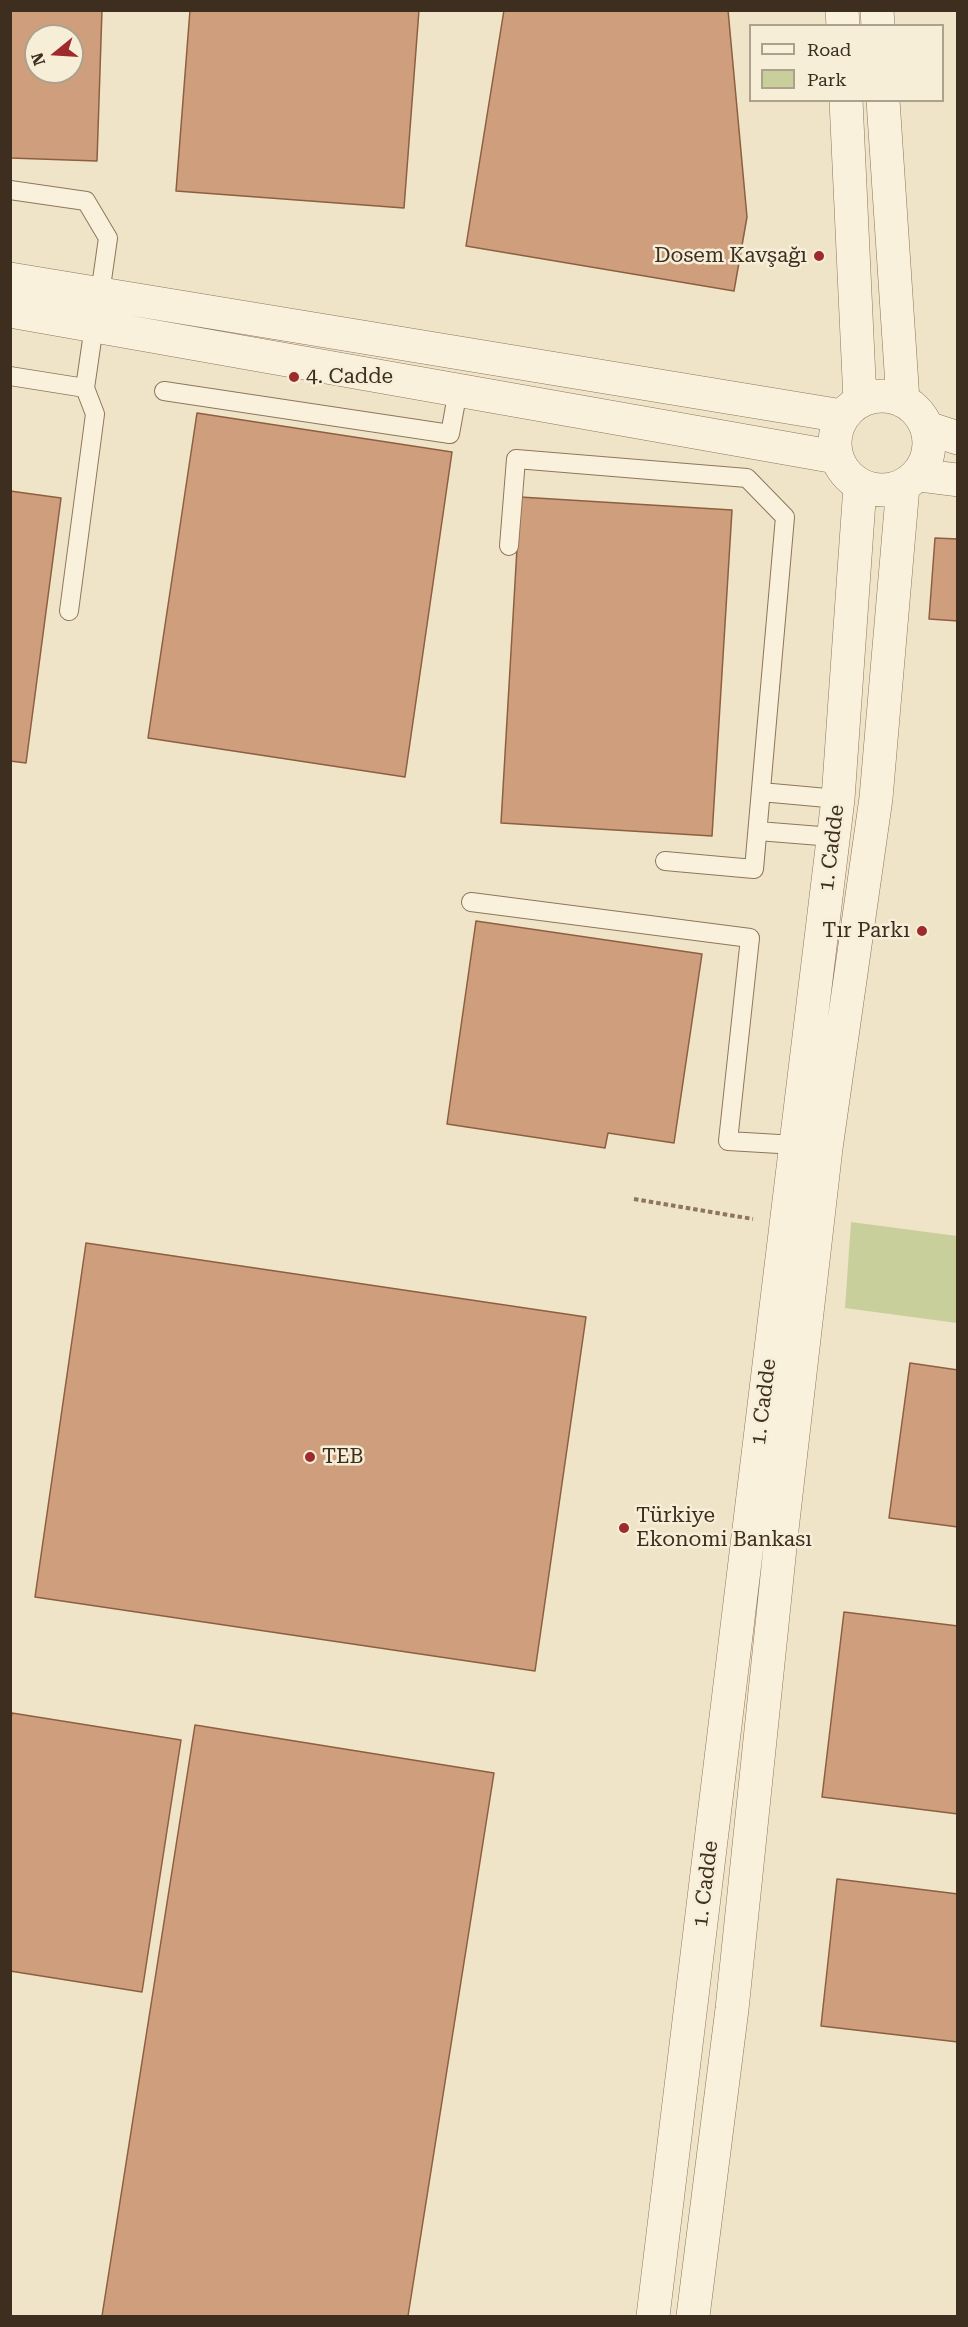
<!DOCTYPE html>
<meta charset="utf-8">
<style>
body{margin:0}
#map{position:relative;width:968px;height:2327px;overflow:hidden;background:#f0e4c8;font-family:"Roboto Serif",serif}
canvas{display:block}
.frame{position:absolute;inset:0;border:12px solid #3d2e20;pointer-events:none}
.legend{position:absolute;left:749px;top:24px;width:195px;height:78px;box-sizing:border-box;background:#f7eed8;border:2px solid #ada18e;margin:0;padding:8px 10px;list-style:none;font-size:18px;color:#3d2e20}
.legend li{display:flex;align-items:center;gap:12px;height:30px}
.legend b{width:30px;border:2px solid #ada18e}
.north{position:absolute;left:24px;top:24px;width:60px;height:60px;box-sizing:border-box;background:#f7eed8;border:2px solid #ada18e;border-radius:50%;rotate:252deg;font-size:16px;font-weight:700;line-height:24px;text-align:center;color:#3d2e20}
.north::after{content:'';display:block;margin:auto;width:21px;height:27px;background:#9e2a2b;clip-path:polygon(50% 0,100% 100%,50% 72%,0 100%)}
</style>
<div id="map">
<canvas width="968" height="2327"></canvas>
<div class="frame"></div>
<ul class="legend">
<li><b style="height:8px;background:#faf1dc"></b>Road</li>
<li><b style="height:16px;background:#c9cf9b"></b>Park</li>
</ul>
<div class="north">N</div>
</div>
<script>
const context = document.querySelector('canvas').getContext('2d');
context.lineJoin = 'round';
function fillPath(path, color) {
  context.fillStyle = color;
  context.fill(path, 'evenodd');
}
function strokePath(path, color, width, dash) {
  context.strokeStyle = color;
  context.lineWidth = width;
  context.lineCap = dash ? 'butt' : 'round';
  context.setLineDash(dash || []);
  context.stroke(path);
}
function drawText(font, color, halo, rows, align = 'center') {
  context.font = font + ' "Roboto Serif",serif';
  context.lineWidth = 5;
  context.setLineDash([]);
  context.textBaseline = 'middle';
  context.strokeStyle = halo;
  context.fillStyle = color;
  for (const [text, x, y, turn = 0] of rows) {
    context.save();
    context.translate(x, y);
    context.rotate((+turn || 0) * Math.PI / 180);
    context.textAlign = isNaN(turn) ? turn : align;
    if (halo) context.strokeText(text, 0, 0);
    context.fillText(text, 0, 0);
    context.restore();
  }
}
fillPath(new Path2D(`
 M 851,1222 L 957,1236 L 957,1323 L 845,1308 Z`), '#c9cf9b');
const building = new Path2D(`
 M 10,10 L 102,10 L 97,161 L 10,158 ZM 36,36 L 72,36 L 72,72 L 36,72 Z
 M 190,10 L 419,10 L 404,208 L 176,191 Z
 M 504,10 L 728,10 L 747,217 L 734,291 L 466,246 Z
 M 197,413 L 452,452 L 405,777 L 148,738 Z
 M 10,491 L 61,498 L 26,763 L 10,761 Z
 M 520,497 L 732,510 L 712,836 L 501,823 Z
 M 935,538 L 958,539 L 958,621 L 929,619 Z
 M 476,921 L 702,954 L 674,1143 L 608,1133 L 605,1148 L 447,1124 Z
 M 86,1243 L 586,1317 L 535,1671 L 35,1597 Z
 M 910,1363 L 958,1370 L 958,1527 L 889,1518 Z
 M 844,1612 L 958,1626 L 958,1814 L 822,1797 Z
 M 12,1713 L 181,1740 L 142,1992 L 10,1971 L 10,1724 Z
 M 195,1725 L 494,1773 L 408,2316 L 102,2316 Z
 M 837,1879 L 958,1894 L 958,2042 L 821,2026 Z`);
fillPath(building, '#cf9f7d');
strokePath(building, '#8d5f41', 1.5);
const service = new Path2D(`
 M 10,190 L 86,201 L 108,238 L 100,294
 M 10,376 L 85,388 L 94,326
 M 164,391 L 450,434 L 458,390
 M 509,546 L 516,459 L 747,478 L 785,517 L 754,869 L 665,861
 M 69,611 L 95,414 L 85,388
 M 761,792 L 838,799
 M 758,831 L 833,837
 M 471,902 L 750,938 L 728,1141 L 796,1145`);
const minor = new Path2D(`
 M 10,279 L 842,416
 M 10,311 L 836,457
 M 927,428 L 958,438
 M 918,475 L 958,480`);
const tertiary = new Path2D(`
 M 842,10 L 843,26
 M 877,10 L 878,26
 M 846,100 L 860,401
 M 883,100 L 903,401
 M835 443a47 47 0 1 1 94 0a47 47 0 1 1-94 0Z
 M 653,2316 L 838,799 L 860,486
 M 693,2316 L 732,2009 L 781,1538 L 826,1148 L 876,798 L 903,486`);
strokePath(service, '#8d765c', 20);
strokePath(minor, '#8d765c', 34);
strokePath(tertiary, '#8d765c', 34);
strokePath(new Path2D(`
 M 634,1199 L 753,1219`), '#8d765c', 4, [4.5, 3]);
strokePath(service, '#faf1dc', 18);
strokePath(minor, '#faf1dc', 33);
strokePath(tertiary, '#faf1dc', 33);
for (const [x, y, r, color] of [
 [819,256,6,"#9e2a2b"],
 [294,377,6,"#9e2a2b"],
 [922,931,6,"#9e2a2b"],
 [310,1457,6,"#9e2a2b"],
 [624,1528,6,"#9e2a2b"]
]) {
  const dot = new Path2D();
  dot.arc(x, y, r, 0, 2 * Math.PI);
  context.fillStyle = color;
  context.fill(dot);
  strokePath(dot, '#f7eed8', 2);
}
drawText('21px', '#3d2e20', '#f7eed8', [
 ["Dosem Kavşağı",807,256,"right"],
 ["4. Cadde",306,377],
 ["Tır Parkı",910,931,"right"],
 ["TEB",322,1457],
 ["Türkiye",636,1516],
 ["Ekonomi Bankası",636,1540]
], 'left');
drawText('21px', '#3d2e20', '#f7eed8', [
 ["1. Cadde",832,848,-83],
 ["1. Cadde",764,1402,-83],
 ["1. Cadde",706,1884,-83]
]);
</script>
